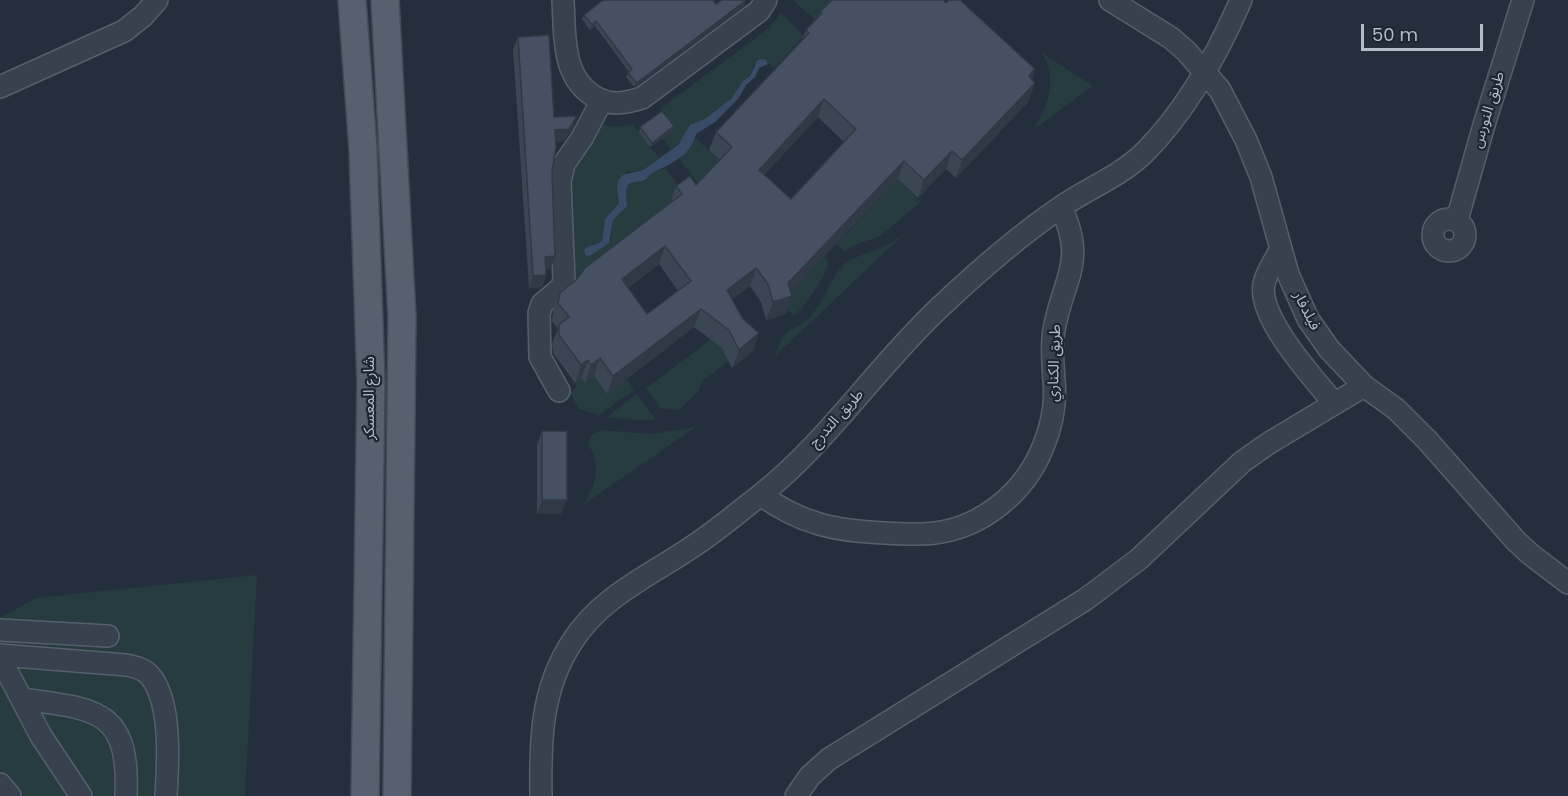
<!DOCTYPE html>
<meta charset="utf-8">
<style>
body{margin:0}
#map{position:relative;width:1568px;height:796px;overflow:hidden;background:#242f3e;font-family:Poppins,sans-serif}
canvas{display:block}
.scale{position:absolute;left:1361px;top:24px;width:122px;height:27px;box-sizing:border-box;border:3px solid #b4bcc9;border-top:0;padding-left:8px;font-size:18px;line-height:21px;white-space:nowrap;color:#b4bcc9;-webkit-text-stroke:4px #1d2633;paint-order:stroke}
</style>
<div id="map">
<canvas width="1568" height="796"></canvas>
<div class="scale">50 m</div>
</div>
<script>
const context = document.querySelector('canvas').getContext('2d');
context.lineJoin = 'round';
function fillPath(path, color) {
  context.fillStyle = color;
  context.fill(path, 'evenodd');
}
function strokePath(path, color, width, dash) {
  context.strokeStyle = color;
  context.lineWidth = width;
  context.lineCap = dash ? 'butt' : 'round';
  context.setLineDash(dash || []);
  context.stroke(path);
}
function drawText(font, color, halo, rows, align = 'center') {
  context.font = font + ' Poppins,"Noto Sans Arabic",sans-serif';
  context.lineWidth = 4.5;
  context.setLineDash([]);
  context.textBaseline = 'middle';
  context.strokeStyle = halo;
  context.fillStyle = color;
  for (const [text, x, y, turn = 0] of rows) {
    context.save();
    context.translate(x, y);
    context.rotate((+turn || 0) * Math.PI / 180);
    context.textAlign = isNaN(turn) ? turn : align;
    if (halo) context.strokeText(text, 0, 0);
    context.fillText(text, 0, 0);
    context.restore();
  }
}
fillPath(new Path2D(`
 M 793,0 L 844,0 L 820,24 Z
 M 781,13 L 804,36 L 773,69 L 768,62 L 754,64 L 750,76 L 742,82 L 732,98 L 705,119 L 690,126 L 682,140 L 671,150 L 662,138 L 665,115 L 660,109 L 769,28 Z
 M 1042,53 L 1093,86 L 1033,130 C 1048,107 1058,79 1042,53 Z
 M 598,124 L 615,127 L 633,124 L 659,158 L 643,170 L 627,172 L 617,188 L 619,203 L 605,219 L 602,241 L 592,245 L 591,255 L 611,238 L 613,220 L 627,206 L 626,190 L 631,182 L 643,181 L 653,172 L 666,168 L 683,194 L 577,282 L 572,266 L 567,192 L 572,174 Z
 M 695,138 L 725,165 L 703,189 L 681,162 L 680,158 L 692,146 Z
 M 898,179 L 921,202 L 880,236 L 855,245 L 844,252 L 837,244 Z
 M 904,234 L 775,356 C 785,321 795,335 813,313 C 828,297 830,273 850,260 C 858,256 867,253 876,250 C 886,247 895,240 904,234 Z
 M 824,256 L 828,260 C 830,272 803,308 794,316 L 782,301 Z
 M 734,322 L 751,345 L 701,382 L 699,391 L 679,410 L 660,408 L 646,388 Z
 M 594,376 L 607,394 L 627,379 L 634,390 L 599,415 L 579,409 L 570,393 L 577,387 L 575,383 L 581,378 L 585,383 Z
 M 637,394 L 656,420 L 636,420 L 607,417 Z
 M 696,427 L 584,504 C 593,491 599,473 594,457 C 593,452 590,448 588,443 L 592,435 L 601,430 L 650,434 Z
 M 257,575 L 245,796 L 0,796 L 0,618 L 36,598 Z`), '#263c3f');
fillPath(new Path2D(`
 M 761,59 L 766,60 L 768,64 L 759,68 L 755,77 L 746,85 L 738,99 L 715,122 L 696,134 C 691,155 673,163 654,172 C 649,174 648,179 643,181 C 638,182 634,181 629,184 L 626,190 L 627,206 L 613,220 L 609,243 L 591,255 L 586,256 L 584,250 C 589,244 596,246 602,241 L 605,219 L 619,203 L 617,188 L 618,181 L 623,175 L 643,170 L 678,145 L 690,125 L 705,119 L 732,98 L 742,82 L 750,76 L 757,61 Z`), '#394c67');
const minor = new Path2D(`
 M 563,0 C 565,35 561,79 597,98 C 612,106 626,103 642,98 L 759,11 L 766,0
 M 1110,0 L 1171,38 L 1186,51 L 1220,90 L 1246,140 L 1261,177 L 1288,274 L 1308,319 L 1329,349 L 1364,386 L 1396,409 L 1427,440 L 1516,541 L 1530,554 L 1568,583
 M 0,87 L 124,31 L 143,16 L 157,0
 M1433 235a16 16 0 1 1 32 0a16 16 0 1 1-32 0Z
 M 1457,220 L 1484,125 L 1523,0
 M 1280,250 C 1275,261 1266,272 1264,284 C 1257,317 1314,379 1334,403
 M 559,391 L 540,357 L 539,313 L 542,304 L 561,288 L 564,281 L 560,182 L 564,164 L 582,138 L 602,100
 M 761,495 C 801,524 836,531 885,533 C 901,534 918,535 935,533 C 983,527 1025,492 1043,447 C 1052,426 1056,402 1054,380 C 1053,363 1051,347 1054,330 C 1063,278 1087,263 1061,207
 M 0,630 L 108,636
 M 0,655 L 126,665 C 136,667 145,669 151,677 C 172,704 168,764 166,796
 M 0,658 L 41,736 L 81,796
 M 22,699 C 96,709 130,709 126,796
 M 0,784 L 10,796
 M 541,796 C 540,741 541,689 572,642 C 600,597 649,576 692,547 C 715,532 736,514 758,497 C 826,444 875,369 937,310 C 976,273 1017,237 1061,207 C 1088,188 1119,177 1144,153 C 1185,112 1218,53 1241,0
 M 796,796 L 810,776 L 829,759 L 1086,599 L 1139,559 L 1242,462 L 1269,443 L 1364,386`);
const major = new Path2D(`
 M 352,0 L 363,149 L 371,383 L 365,796
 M 385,0 L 402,317 L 397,796`);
strokePath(minor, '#565f6c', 24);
strokePath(major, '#414a57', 30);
strokePath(minor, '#38414e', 21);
strokePath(major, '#56606e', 27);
fillPath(new Path2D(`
 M 745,1 L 744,6 L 636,86 L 634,87 L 626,77 L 629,72 L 595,26 L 590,30 L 582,19 L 584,15 L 716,4 Z
 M 946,3 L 1035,69 L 1032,79 L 1029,101 L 956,178 L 946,169 L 918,198 L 898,179 L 791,291 L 786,314 L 766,320 L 761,302 L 750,286 L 732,299 L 753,351 L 732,368 L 722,348 L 694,327 L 607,394 L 594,376 L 585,383 L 581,378 L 575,383 L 553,353 L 552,343 L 558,329 L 552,321 L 553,311 L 560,293 L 670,204 L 676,186 L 696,185 L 720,160 L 709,150 L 716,132 L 802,40 L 806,30 L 819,16 L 820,12 ZM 818,117 L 844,142 L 791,199 L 764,175 ZM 659,264 L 678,291 L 647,314 L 628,288 Z
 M 518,37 L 554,117 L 577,116 L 573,128 L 564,141 L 556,142 L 552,171 L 551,268 L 546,269 L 546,275 L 542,287 L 529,288 L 513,49 Z
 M 640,127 L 672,131 L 650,147 L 639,132 Z
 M 542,431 L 561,514 L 537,514 L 537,445 Z`), '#3b4654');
fillPath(new Path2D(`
 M 745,1 L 744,6 L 636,86 L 634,87 L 636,82 Z
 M 596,21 L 595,26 L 590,30 L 592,25 Z
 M 1035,69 L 1029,87 L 1029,76 Z
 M 1035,83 L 1029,101 L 956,178 L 962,160 Z
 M 824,99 L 818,117 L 752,188 L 759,170 Z
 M 577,116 L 573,128 L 564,141 L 551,142 L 555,130 Z
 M 674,126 L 672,131 L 650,147 L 652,143 Z
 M 952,151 L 946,169 L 918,198 L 924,180 Z
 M 904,161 L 898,179 L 784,299 L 792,296 L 786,314 L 766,320 L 773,302 L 788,283 Z
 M 665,246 L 659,264 L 615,297 L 622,279 Z
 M 555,256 L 551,268 L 541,269 L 545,257 Z
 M 756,268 L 750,286 L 720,308 L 727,290 Z
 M 546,275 L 542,287 L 529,288 L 533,276 Z
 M 701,309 L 694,327 L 607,394 L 613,376 Z
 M 759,333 L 753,351 L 732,368 L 739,350 Z
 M 600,358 L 594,376 L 585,383 L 591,365 Z
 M 588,360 L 581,378 L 575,383 L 581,365 Z
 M 542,500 L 567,500 L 561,514 L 537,514 Z`), '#303945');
const building = new Path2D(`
 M 603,0 L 713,0 L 716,4 L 722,0 L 745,0 L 745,1 L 638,82 L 636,82 L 628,73 L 632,69 L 596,21 L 592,25 L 584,15 Z
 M 832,0 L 943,0 L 946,3 L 949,0 L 960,0 L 1035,69 L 1029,76 L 1035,83 L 962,160 L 952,151 L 924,180 L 904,161 L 788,283 L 792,296 L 773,302 L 768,284 L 756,268 L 727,290 L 743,319 L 759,333 L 739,350 L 729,330 L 701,309 L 613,376 L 600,358 L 591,365 L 588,360 L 581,365 L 559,335 L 559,325 L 569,317 L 558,303 L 560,293 L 576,280 L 585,268 L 682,194 L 676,186 L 690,176 L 696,185 L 732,147 L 716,132 L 809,33 L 806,30 L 822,13 L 820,12 ZM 824,99 L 856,129 L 791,199 L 759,170 ZM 665,246 L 691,281 L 647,314 L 622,279 Z
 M 549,35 L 554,117 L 577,116 L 569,129 L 555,130 L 556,148 L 552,171 L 555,256 L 545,257 L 546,275 L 533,276 L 518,37 Z
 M 662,111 L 674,126 L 652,143 L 640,127 Z
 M 542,431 L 567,431 L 567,500 L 542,500 Z`);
fillPath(building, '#455162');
strokePath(building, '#303945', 1.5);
drawText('15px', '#b4bcc9', '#1d2633', [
 ["طريق النورس",1489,110,-73],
 ["فيلدفار",1306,311,63],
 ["طريق الكناري",1055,363,-88],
 ["شارع المعسكر",370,398,-90],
 ["طريق التدرج",837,419,-48]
]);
</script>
